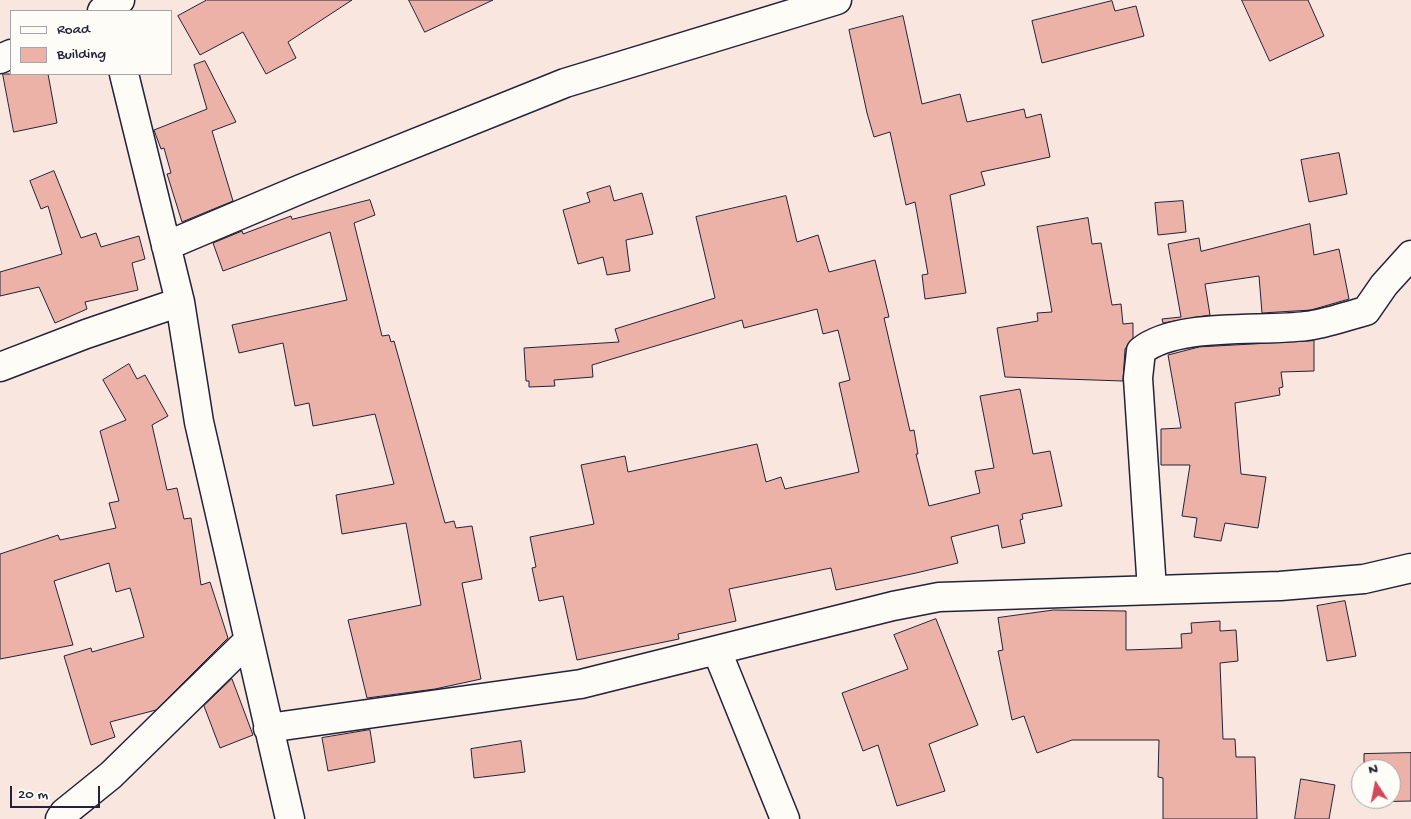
<!DOCTYPE html>
<style>
body{margin:0}
#map{position:relative;width:1411px;height:819px;overflow:hidden;background:#f8e6df;font-family:"Gochi Hand",sans-serif}
canvas{display:block}
.legend{position:absolute;left:10px;top:10px;width:162px;height:65px;box-sizing:border-box;background:#fdfcf7;border:1px solid #a5a5ac;margin:0;padding:6px 9px;list-style:none;font-size:15px;color:#22223b}
.legend li{display:flex;align-items:center;gap:10px;height:25px}
.legend b{width:25px;border:1px solid #a5a5ac}
.north{position:absolute;left:1351px;top:759px;width:50px;height:50px;box-sizing:border-box;background:#fdfcf7;border:1px solid #a5a5ac;border-radius:50%;rotate:349deg;font-size:14px;font-weight:700;line-height:20px;text-align:center;color:#22223b}
.north::after{content:'';display:block;margin:auto;width:18px;height:22px;background:#d1495b;clip-path:polygon(50% 0,100% 100%,50% 72%,0 100%)}
.scale{position:absolute;left:10px;top:786px;width:90px;height:22px;box-sizing:border-box;border:2px solid #22223b;border-top:0;padding-left:6px;font-size:15px;line-height:18px;white-space:nowrap;color:#22223b;-webkit-text-stroke:4px #fdfcf7;paint-order:stroke}
</style>
<div id="map">
<canvas width="1411" height="819"></canvas>
<ul class="legend">
<li><b style="height:6px;background:#fdfcf7"></b>Road</li>
<li><b style="height:14px;background:#ecb2a7"></b>Building</li>
</ul>
<div class="north">N</div>
<div class="scale">20 m</div>
</div>
<script>
const context = document.querySelector('canvas').getContext('2d');
context.lineJoin = 'round';
function fillPath(path, color) {
  context.fillStyle = color;
  context.fill(path, 'evenodd');
}
function strokePath(path, color, width, dash) {
  context.strokeStyle = color;
  context.lineWidth = width;
  context.lineCap = dash ? 'butt' : 'round';
  context.setLineDash(dash || []);
  context.stroke(path);
}
const building = new Path2D(`
 M 207,0 L 352,0 L 288,42 L 296,58 L 266,74 L 243,32 L 200,55 L 178,16 Z
 M 409,0 L 493,0 L 425,32 Z
 M 1242,0 L 1308,0 L 1324,36 L 1270,61 Z
 M 1112,1 L 1115,11 L 1136,6 L 1144,36 L 1042,63 L 1032,21 Z
 M 903,16 L 922,104 L 960,94 L 967,122 L 1024,109 L 1026,118 L 1041,114 L 1050,157 L 981,172 L 985,185 L 950,195 L 966,293 L 925,299 L 922,275 L 928,274 L 915,202 L 906,205 L 890,132 L 874,137 L 867,113 L 849,30 Z
 M 205,61 L 236,122 L 212,131 L 233,201 L 182,222 L 167,174 L 171,173 L 164,148 L 161,149 L 154,130 L 207,109 L 194,65 Z
 M 3,74 L 48,74 L 57,123 L 14,132 Z
 M 1339,153 L 1347,194 L 1309,202 L 1301,160 Z
 M 54,171 L 81,238 L 96,233 L 101,247 L 139,236 L 145,259 L 132,263 L 138,290 L 85,302 L 87,309 L 55,323 L 39,287 L 0,296 L 0,272 L 62,254 L 48,206 L 41,209 L 30,181 Z
 M 610,186 L 614,201 L 642,193 L 653,234 L 626,240 L 630,271 L 607,275 L 603,257 L 578,264 L 563,210 L 590,202 L 587,193 Z
 M 786,196 L 797,242 L 818,235 L 829,272 L 875,260 L 889,317 L 884,318 L 910,431 L 914,430 L 918,454 L 916,454 L 929,506 L 980,493 L 975,471 L 994,468 L 980,396 L 1020,389 L 1033,454 L 1050,451 L 1062,506 L 1022,514 L 1023,519 L 1020,520 L 1025,543 L 1002,548 L 998,525 L 951,537 L 958,563 L 916,573 L 836,590 L 831,568 L 729,589 L 736,621 L 678,634 L 679,639 L 577,660 L 563,596 L 539,601 L 532,568 L 536,567 L 530,537 L 594,524 L 581,465 L 625,456 L 628,472 L 757,444 L 766,482 L 781,477 L 785,489 L 859,472 L 839,383 L 850,380 L 838,330 L 823,334 L 817,309 L 744,328 L 742,320 L 592,365 L 593,377 L 554,380 L 555,386 L 529,387 L 529,381 L 526,381 L 524,348 L 619,342 L 615,329 L 715,298 L 696,217 Z
 M 370,200 L 375,215 L 354,223 L 382,336 L 389,335 L 391,342 L 394,341 L 445,523 L 454,521 L 456,528 L 472,526 L 482,579 L 462,583 L 481,679 L 435,689 L 367,698 L 348,620 L 421,605 L 406,523 L 342,534 L 336,495 L 394,484 L 375,414 L 313,426 L 309,403 L 295,406 L 283,343 L 239,353 L 232,325 L 347,300 L 330,232 L 223,271 L 213,243 L 242,231 L 243,234 L 291,216 L 292,219 Z
 M 1183,201 L 1186,232 L 1158,235 L 1155,203 Z
 M 1088,218 L 1092,244 L 1101,243 L 1112,305 L 1121,304 L 1123,324 L 1133,323 L 1133,338 L 1125,349 L 1123,381 L 1005,377 L 997,328 L 1038,321 L 1037,313 L 1052,312 L 1037,227 Z
 M 1310,224 L 1314,255 L 1339,249 L 1349,299 L 1311,310 L 1262,313 L 1259,276 L 1205,284 L 1210,315 L 1163,323 L 1162,319 L 1181,317 L 1168,244 L 1199,238 L 1201,251 Z
 M 1314,341 L 1314,371 L 1281,372 L 1283,387 L 1279,388 L 1280,395 L 1235,403 L 1241,474 L 1266,477 L 1258,528 L 1225,523 L 1221,541 L 1194,537 L 1197,518 L 1182,516 L 1190,465 L 1161,465 L 1161,429 L 1181,428 L 1168,355 L 1199,347 Z
 M 129,364 L 137,379 L 145,375 L 168,416 L 152,425 L 167,490 L 177,488 L 184,519 L 191,518 L 201,585 L 210,582 L 228,638 L 156,710 L 110,722 L 115,737 L 91,745 L 64,656 L 91,648 L 92,652 L 144,637 L 130,588 L 116,592 L 109,563 L 54,581 L 73,645 L 0,659 L 0,554 L 58,535 L 60,540 L 116,528 L 109,503 L 119,501 L 100,431 L 126,420 L 103,380 Z
 M 1345,601 L 1356,656 L 1327,661 L 1317,606 Z
 M 1054,610 L 1126,611 L 1126,650 L 1182,648 L 1181,634 L 1192,633 L 1191,623 L 1220,621 L 1220,631 L 1236,630 L 1238,661 L 1220,663 L 1223,739 L 1235,739 L 1236,757 L 1255,757 L 1257,819 L 1163,819 L 1163,778 L 1158,777 L 1159,740 L 1072,740 L 1037,753 L 1024,716 L 1012,720 L 998,651 L 1003,650 L 998,618 Z
 M 936,619 L 978,725 L 929,744 L 945,791 L 897,806 L 878,745 L 863,751 L 842,693 L 908,669 L 894,635 Z
 M 232,679 L 253,735 L 220,748 L 204,706 Z
 M 370,730 L 375,762 L 328,771 L 322,738 Z
 M 521,741 L 525,772 L 474,778 L 471,749 Z
 M 1411,753 L 1411,801 L 1365,802 L 1365,799 L 1391,799 L 1391,769 L 1364,769 L 1364,754 Z
 M 1301,779 L 1335,785 L 1329,819 L 1295,819 Z`);
fillPath(building, '#ecb2a7');
strokePath(building, '#22223b', 1);
const minor = new Path2D(`
 M 102,11 L 120,0
 M 0,59 L 11,54
 M 124,74 L 180,302 L 199,422 L 290,819
 M 166,246 L 301,189 L 565,83 L 837,0
 M 0,367 L 86,334 L 180,302
 M 1152,590 L 1138,378 L 1141,351 C 1177,322 1260,332 1306,326 C 1326,324 1346,316 1366,311 L 1384,285 L 1411,255
 M 717,651 L 785,819
 M 268,728 L 581,684 L 893,606 L 939,597 L 1280,586 L 1364,579 L 1411,568
 M 60,819 L 64,813 L 111,775 L 249,640`);
strokePath(minor, '#22223b', 31);
strokePath(minor, '#fdfcf7', 28);
</script>
